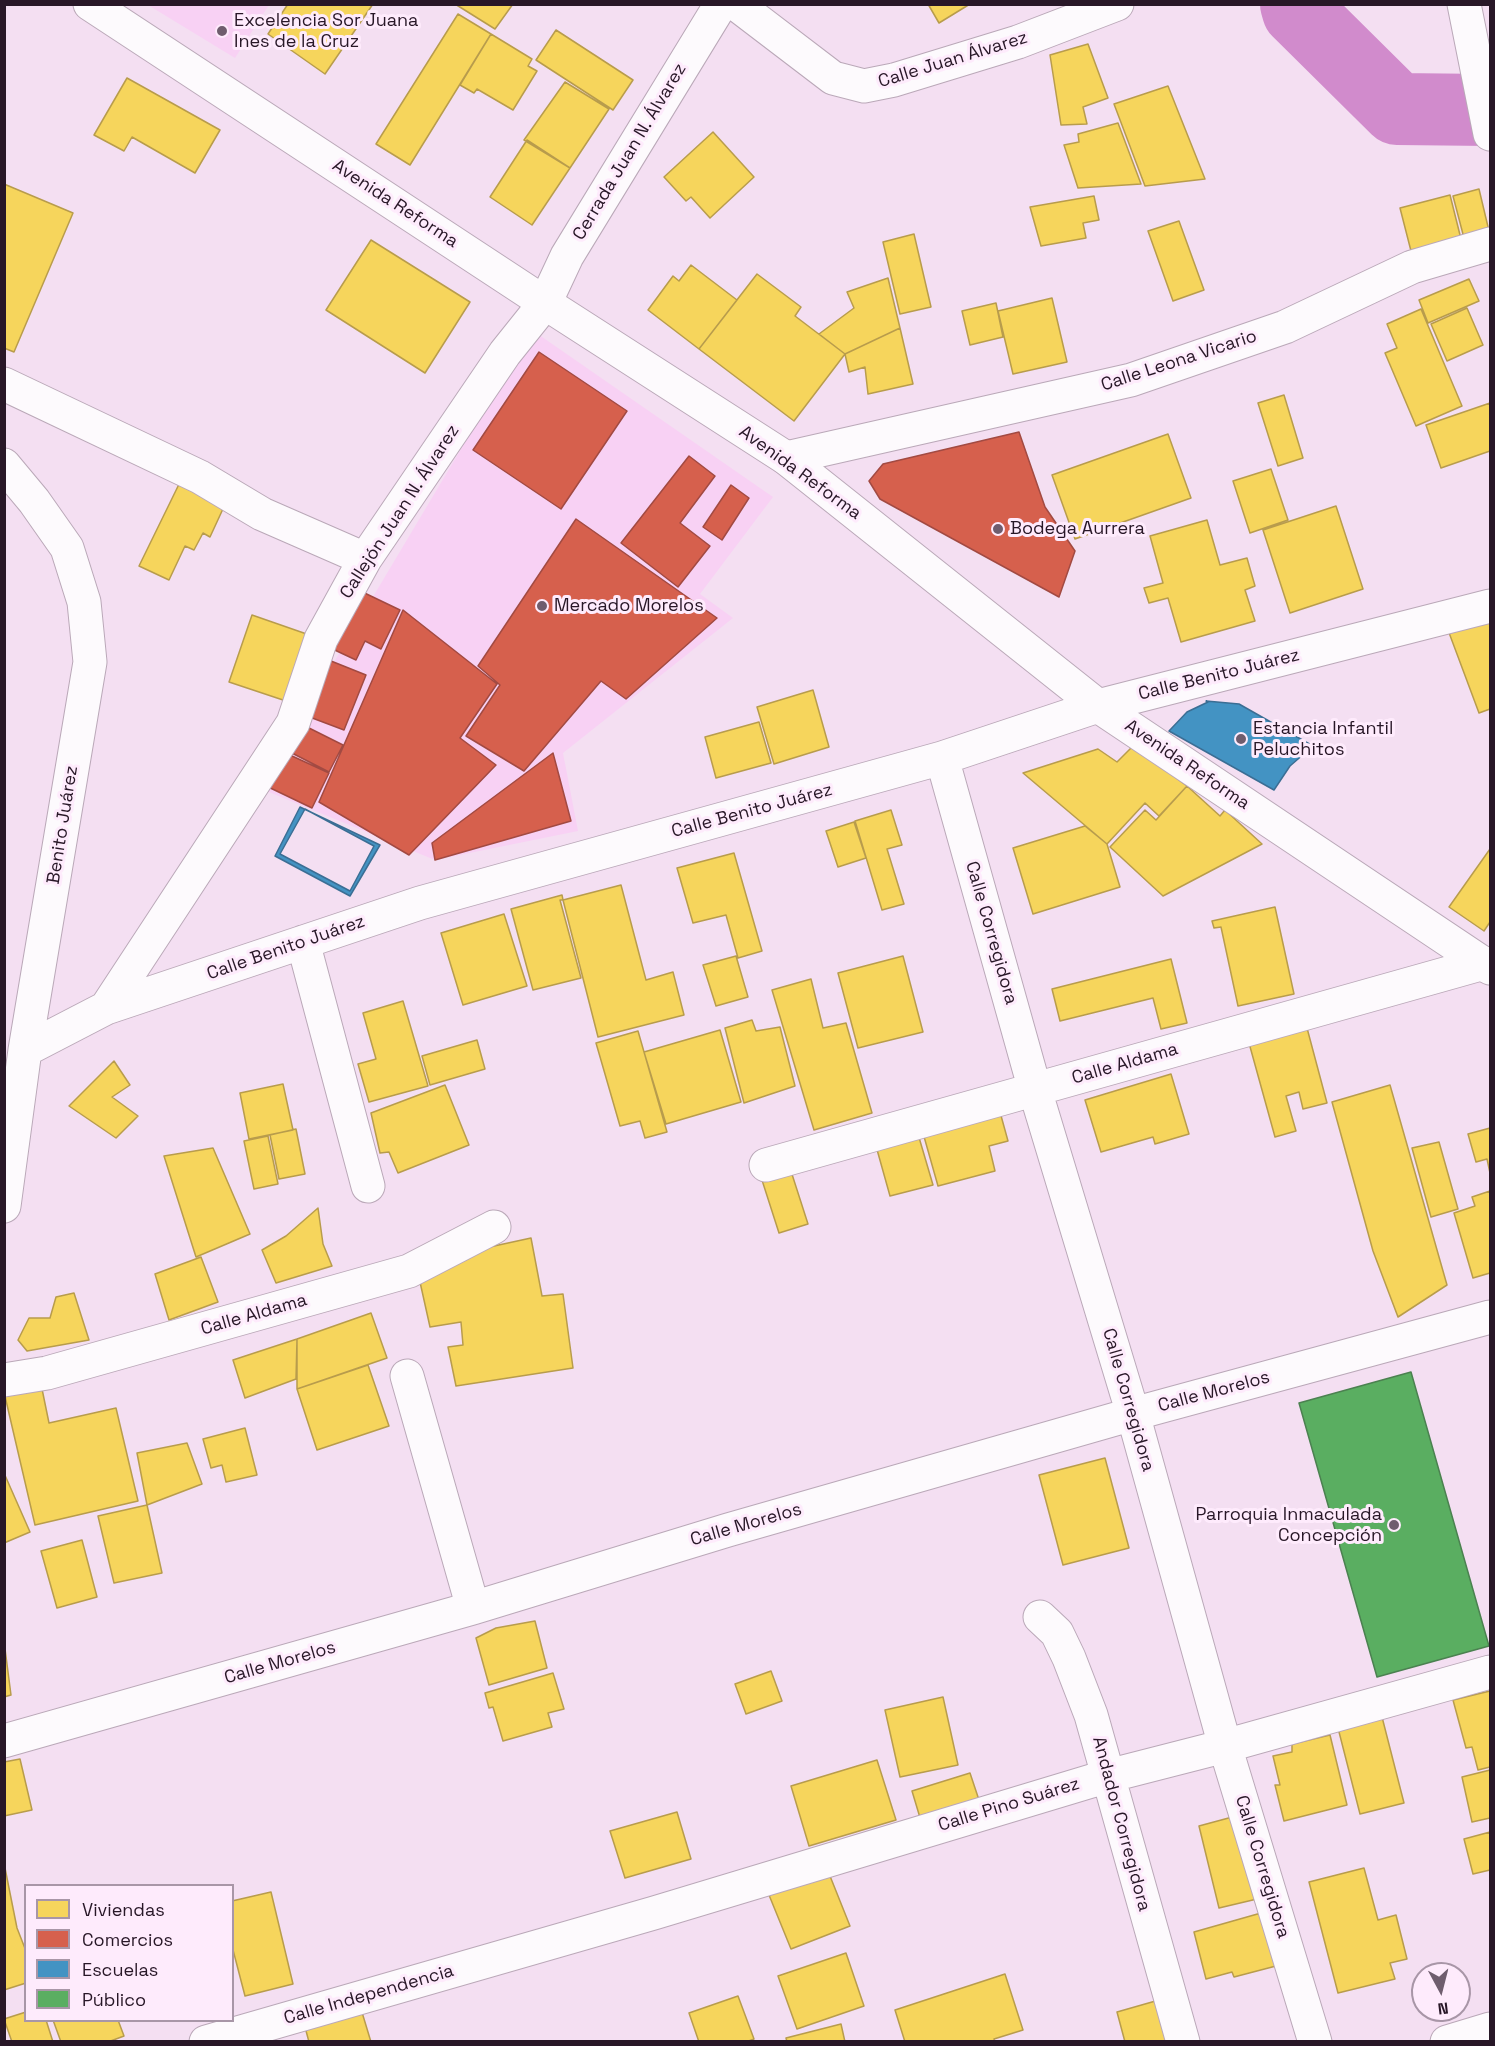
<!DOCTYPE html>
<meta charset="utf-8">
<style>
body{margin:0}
#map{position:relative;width:1495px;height:2046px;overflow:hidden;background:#f4dff2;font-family:"Space Grotesk",sans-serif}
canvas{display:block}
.frame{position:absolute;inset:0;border:6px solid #281727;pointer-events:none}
.legend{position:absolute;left:24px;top:1884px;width:210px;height:138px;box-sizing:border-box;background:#feebfc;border:2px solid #a896a7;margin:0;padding:8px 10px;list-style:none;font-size:18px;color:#281727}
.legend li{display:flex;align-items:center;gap:12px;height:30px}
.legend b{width:30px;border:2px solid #a896a7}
.north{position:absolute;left:1411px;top:1962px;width:60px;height:60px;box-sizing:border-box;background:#feebfc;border:2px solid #a896a7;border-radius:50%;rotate:173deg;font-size:16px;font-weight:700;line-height:24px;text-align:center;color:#281727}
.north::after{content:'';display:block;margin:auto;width:21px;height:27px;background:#6f5d6e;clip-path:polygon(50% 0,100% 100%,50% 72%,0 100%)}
</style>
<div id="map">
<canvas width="1495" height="2046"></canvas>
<div class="frame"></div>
<ul class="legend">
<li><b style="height:16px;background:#f6d55c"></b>Viviendas</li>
<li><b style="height:16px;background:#d6604d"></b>Comercios</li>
<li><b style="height:16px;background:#4393c3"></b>Escuelas</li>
<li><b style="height:16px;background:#5aae61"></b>Público</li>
</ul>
<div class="north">N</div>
</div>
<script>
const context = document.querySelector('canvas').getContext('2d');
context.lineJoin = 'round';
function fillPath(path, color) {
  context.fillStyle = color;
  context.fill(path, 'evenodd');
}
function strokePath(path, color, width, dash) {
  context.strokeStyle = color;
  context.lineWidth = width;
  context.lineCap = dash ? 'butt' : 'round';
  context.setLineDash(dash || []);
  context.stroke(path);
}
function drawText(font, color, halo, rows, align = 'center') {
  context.font = font + ' "Space Grotesk",sans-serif';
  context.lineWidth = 6;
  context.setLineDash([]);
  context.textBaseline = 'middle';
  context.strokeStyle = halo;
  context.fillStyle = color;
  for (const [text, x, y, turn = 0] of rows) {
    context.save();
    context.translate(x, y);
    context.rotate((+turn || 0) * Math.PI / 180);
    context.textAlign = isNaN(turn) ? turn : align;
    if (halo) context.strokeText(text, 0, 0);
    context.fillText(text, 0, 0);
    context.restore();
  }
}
fillPath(new Path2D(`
 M 148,5 L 269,5 L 235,58 Z
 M 532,330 L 773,497 L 700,594 L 733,618 L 563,753 L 578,831 L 435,860 L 259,788 Z`), '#f8d1f4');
const homes = new Path2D(`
 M 288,4 L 373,4 L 325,74 L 268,34 Z
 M 455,4 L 513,4 L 495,29 Z
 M 928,4 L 970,4 L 939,23 Z
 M 458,14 L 491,34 L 410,165 L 376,144 Z
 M 556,30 L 633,80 L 613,110 L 536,60 Z
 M 491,34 L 532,59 L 528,66 L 537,71 L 513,110 L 477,89 L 474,93 L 460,85 Z
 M 1088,44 L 1108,98 L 1083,107 L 1087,124 L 1061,125 L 1050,55 Z
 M 127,78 L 220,130 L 195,173 L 132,137 L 124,151 L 94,135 Z
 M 565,82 L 609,109 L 570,168 L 524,140 Z
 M 1168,86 L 1205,179 L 1145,186 L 1114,104 Z
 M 1118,123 L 1141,184 L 1078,188 L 1064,145 L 1079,142 L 1078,134 Z
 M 713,132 L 754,177 L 710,218 L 691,197 L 686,201 L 664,177 Z
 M 527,140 L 570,168 L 532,225 L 490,197 Z
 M 4,184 L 73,213 L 14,352 L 4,348 Z
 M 1479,189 L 1489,231 L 1464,238 L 1453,196 Z
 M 1450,195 L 1461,239 L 1411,251 L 1400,208 Z
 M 1094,196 L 1099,220 L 1083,223 L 1086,238 L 1041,246 L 1030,207 Z
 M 1179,221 L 1204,290 L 1173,301 L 1148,231 Z
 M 914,234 L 931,307 L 900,314 L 883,242 Z
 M 371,240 L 470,302 L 425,373 L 326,310 Z
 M 691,265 L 737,300 L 699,349 L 648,310 L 673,276 L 679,281 Z
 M 757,274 L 801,307 L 795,316 L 845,354 L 794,421 L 699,349 Z
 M 888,278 L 900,328 L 845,354 L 819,334 L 854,308 L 847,292 Z
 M 1469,279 L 1479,301 L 1428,323 L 1419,300 Z
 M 1052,298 L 1067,362 L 1013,374 L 998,311 Z
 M 996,303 L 1003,337 L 970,345 L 962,311 Z
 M 1467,308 L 1483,345 L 1447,361 L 1431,324 Z
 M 1421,309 L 1462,406 L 1416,426 L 1385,353 L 1397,348 L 1387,324 Z
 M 900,328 L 913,384 L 868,394 L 865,367 L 849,372 L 845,354 Z
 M 1284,395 L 1303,458 L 1278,466 L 1258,403 Z
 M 1490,403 L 1490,451 L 1441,468 L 1426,425 Z
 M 1168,434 L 1191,498 L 1075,539 L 1052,475 Z
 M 1271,469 L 1288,520 L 1250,533 L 1233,481 Z
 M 183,476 L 228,498 L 210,537 L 203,533 L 194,550 L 185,546 L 169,580 L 139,566 Z
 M 1336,506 L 1363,589 L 1290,613 L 1263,530 Z
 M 1207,520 L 1220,565 L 1247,558 L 1255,586 L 1245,590 L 1255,621 L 1181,642 L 1168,598 L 1149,603 L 1144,588 L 1163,583 L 1150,536 Z
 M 1490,614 L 1490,709 L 1479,713 L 1448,630 Z
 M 252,615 L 321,639 L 298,705 L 229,682 Z
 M 813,690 L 829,747 L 774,764 L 757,707 Z
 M 759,722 L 771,763 L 716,778 L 705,737 Z
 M 1133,746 L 1187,786 L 1159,816 L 1145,803 L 1107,844 L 1023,773 L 1098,749 L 1117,762 Z
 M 1187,786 L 1220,816 L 1225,810 L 1262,844 L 1163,896 L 1110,847 L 1145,810 L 1156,820 Z
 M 891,810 L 902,845 L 887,849 L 904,904 L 882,910 L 855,821 Z
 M 854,822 L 866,858 L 838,867 L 826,831 Z
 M 1085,826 L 1107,844 L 1120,887 L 1033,914 L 1013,848 Z
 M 1490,849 L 1490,922 L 1484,931 L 1449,907 Z
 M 734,853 L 762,951 L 738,958 L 726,915 L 693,923 L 677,868 Z
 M 621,885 L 646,980 L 673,972 L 684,1015 L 598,1037 L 563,900 Z
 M 562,895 L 563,900 L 560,900 L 581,978 L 533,990 L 511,909 Z
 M 1275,907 L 1294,994 L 1238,1006 L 1221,927 L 1214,928 L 1212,921 Z
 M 504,914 L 527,986 L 463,1005 L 441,933 Z
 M 736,956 L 748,997 L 716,1006 L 703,965 Z
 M 903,956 L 923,1032 L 858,1048 L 838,973 Z
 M 1171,959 L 1187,1023 L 1161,1029 L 1153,998 L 1060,1021 L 1052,989 Z
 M 811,979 L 823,1028 L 846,1023 L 872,1113 L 814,1130 L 772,990 Z
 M 403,1001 L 428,1086 L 369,1102 L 358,1064 L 376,1059 L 363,1013 Z
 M 752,1020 L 756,1031 L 780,1027 L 795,1086 L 744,1103 L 725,1028 Z
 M 1307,1028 L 1327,1103 L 1303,1109 L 1299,1092 L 1286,1096 L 1296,1131 L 1275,1137 L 1249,1043 Z
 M 720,1030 L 741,1102 L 666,1124 L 644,1052 Z
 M 638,1031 L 667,1132 L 645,1138 L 640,1121 L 620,1126 L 596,1043 Z
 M 477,1040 L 485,1069 L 430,1085 L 422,1056 Z
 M 114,1061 L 130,1085 L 112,1097 L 138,1116 L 116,1138 L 69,1106 Z
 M 1171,1074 L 1189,1134 L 1155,1144 L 1153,1137 L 1101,1152 L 1085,1100 Z
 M 283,1084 L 293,1130 L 249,1139 L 240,1093 Z
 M 445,1085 L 469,1145 L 398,1173 L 389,1152 L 380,1153 L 371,1113 Z
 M 1390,1085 L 1447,1285 L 1398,1317 L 1373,1251 L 1332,1102 Z
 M 1000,1112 L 1008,1141 L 989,1146 L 995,1171 L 938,1186 L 923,1133 Z
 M 1490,1128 L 1490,1173 L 1487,1159 L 1476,1162 L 1468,1134 Z
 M 296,1129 L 305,1174 L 279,1179 L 270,1135 Z
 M 918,1134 L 933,1185 L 890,1196 L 876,1146 Z
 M 268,1136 L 278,1184 L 254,1189 L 244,1141 Z
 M 1439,1142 L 1458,1209 L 1431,1217 L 1412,1148 Z
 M 213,1148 L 250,1234 L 196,1257 L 164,1156 Z
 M 790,1168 L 808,1224 L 779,1233 L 761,1177 Z
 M 1490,1191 L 1490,1273 L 1473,1278 L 1454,1213 L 1475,1206 L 1472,1197 Z
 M 318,1208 L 323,1244 L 332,1266 L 276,1283 L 262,1250 L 286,1236 Z
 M 531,1238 L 542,1296 L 563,1294 L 573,1368 L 456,1386 L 448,1347 L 463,1345 L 461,1322 L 430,1327 L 418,1273 L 439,1258 Z
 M 201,1257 L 218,1302 L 169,1320 L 155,1274 Z
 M 74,1293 L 89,1340 L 27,1351 L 18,1340 L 29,1318 L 50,1318 L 56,1297 Z
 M 371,1313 L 387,1358 L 297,1389 L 297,1339 Z
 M 297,1339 L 296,1379 L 245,1398 L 233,1360 Z
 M 368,1365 L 389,1426 L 317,1450 L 297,1389 Z
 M 41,1384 L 49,1423 L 116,1408 L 138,1501 L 35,1525 L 4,1392 Z
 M 245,1428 L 257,1475 L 226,1482 L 222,1465 L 211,1468 L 203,1439 Z
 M 187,1443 L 202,1484 L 147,1505 L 137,1453 Z
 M 1105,1458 L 1129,1548 L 1063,1565 L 1039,1475 Z
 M 4,1473 L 30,1532 L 4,1543 Z
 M 147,1505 L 162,1573 L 114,1583 L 98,1516 Z
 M 82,1540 L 97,1597 L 57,1608 L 41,1551 Z
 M 535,1621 L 547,1668 L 489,1685 L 476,1638 L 496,1628 Z
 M 4,1641 L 11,1695 L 4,1697 Z
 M 771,1671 L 782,1701 L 746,1714 L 735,1684 Z
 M 553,1673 L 564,1709 L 548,1713 L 552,1727 L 503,1741 L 493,1707 L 489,1708 L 485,1693 Z
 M 1490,1691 L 1490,1767 L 1478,1770 L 1472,1747 L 1466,1748 L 1453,1700 Z
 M 943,1697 L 958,1765 L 900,1777 L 885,1710 Z
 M 1382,1717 L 1404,1803 L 1360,1814 L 1338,1728 Z
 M 1330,1735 L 1347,1805 L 1284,1821 L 1275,1785 L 1280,1785 L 1273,1756 L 1292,1752 L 1292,1744 Z
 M 20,1759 L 32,1810 L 4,1816 L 4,1762 Z
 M 877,1760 L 896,1820 L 809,1846 L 791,1786 Z
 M 1490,1770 L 1490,1818 L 1472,1822 L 1462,1777 Z
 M 970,1773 L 980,1803 L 921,1821 L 912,1791 Z
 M 677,1812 L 691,1859 L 625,1878 L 610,1831 Z
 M 1236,1816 L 1257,1899 L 1219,1908 L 1199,1826 Z
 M 1490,1832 L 1490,1870 L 1473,1874 L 1464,1839 Z
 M 4,1863 L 17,1928 L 26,1951 L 26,1983 L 4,1990 Z
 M 1364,1868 L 1378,1920 L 1396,1915 L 1407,1959 L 1390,1963 L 1395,1979 L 1338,1993 L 1309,1882 Z
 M 828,1871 L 850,1926 L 791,1949 L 769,1895 Z
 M 271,1892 L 293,1984 L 245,1996 L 232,1946 L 232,1901 Z
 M 1261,1913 L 1276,1966 L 1234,1977 L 1232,1972 L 1206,1979 L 1194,1932 Z
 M 846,1953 L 864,2006 L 797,2029 L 778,1976 Z
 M 1005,1974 L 1023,2030 L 994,2039 L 995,2042 L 905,2042 L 895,2010 Z
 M 738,1996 L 754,2039 L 746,2042 L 699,2042 L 689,2013 Z
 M 1159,2000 L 1171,2042 L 1125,2042 L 1117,2012 Z
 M 361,2009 L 371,2042 L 309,2042 L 305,2027 Z
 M 26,2012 L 26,2020 L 46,2020 L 53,2042 L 12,2042 L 4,2019 Z
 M 53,2020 L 118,2020 L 124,2036 L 108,2042 L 61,2042 Z
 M 841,2024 L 845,2042 L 787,2042 L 786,2038 Z`);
fillPath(homes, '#f6d55c');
strokePath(homes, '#b89c4c', 1.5);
const shops = new Path2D(`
 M 539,352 L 627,411 L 561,509 L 473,450 Z
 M 1019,432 L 1045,507 L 1075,551 L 1059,597 L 880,499 L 869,481 L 883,464 Z
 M 689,456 L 715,476 L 680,523 L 710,546 L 678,587 L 621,543 Z
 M 731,485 L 749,498 L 722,540 L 703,527 Z
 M 576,519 L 717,618 L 626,699 L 601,681 L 524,771 L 466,736 L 500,685 L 478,666 Z
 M 352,587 L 400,610 L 381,649 L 365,641 L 356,660 L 324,645 Z
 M 403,610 L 497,684 L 460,738 L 496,765 L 409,855 L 319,802 Z
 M 321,657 L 366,675 L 344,730 L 299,713 Z
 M 297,722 L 343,745 L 329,772 L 284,749 Z
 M 279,750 L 329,773 L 312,808 L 262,784 Z
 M 553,753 L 571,821 L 435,860 L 432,843 Z`);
fillPath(shops, '#d6604d');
strokePath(shops, '#a24a42', 1.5);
const schools = new Path2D(`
 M 1206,701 L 1239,704 L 1313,746 L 1290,766 L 1274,790 L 1169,731 L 1187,712 L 1208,702 Z
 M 300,807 L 380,845 L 350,896 L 275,856 Z
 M 305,809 L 374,846 L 350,891 L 280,854 Z`);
fillPath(schools, '#4393c3');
strokePath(schools, '#3b6e94', 1.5);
const public = new Path2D(`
 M 1411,1372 L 1489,1646 L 1377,1677 L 1299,1403 Z`);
fillPath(public, '#5aae61');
strokePath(public, '#4b8150', 1.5);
strokePath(new Path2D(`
 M 1296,4 L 1298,11 L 1397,109 L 1490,110`), '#d18bcc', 72);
const minor = new Path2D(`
 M 736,4 L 833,78 L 864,86 L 894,80 L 1018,42 L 1117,4
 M 1464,4 L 1490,134
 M 4,384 L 200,477 L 262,514 L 365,559
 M 786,458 L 1131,380 L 1285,327 L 1412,267 L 1490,244
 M 4,465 L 34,501 L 67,548 L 84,602 L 90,662 L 25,1050 L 4,1206
 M 942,758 L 1035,1090 L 1133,1414 L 1225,1746 L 1315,2042
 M 303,942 L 368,1186
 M 106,1008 L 293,723 L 321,639 L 365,559 L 505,353 L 545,303 L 567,256 L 721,4
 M 25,1050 L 106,1008 L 420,903 L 942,758 L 1098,706 L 1490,606
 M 766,1165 L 1484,963
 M 407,1376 L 473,1608
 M 4,1380 L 47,1373 L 409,1271 L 494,1227
 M 1040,1617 L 1057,1633 L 1069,1658 L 1091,1715 L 1183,2042
 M 4,1741 L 473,1608 L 728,1530 L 1133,1414 L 1490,1317
 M 206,2042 L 654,1913 L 1108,1776 L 1225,1746 L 1490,1672
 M 1447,2042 L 1490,2029`);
const tertiary = new Path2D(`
 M 90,4 L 545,303 L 786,458 L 1098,706 L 1490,968`);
strokePath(minor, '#baa8b8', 35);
strokePath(tertiary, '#baa8b8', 35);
strokePath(minor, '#fdfafd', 33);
strokePath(tertiary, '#fdfafd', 33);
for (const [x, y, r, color] of [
 [222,31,6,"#6f5d6e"],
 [998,529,6,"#6f5d6e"],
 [542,606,6,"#6f5d6e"],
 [1241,739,6,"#6f5d6e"],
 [1394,1525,6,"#6f5d6e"]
]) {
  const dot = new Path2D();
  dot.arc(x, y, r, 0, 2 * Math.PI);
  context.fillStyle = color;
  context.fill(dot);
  strokePath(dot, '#feebfc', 2);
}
drawText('18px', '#281727', '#feebfc', [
 ["Excelencia Sor Juana",234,21],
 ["Ines de la Cruz",234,42],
 ["Bodega Aurrera",1010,529],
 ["Mercado Morelos",554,606],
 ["Estancia Infantil",1253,729],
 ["Peluchitos",1253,750],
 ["Parroquia Inmaculada",1382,1515,"right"],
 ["Concepción",1382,1536,"right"]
], 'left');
drawText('18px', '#281727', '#feebfc', [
 ["Calle Juan Álvarez",953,60,-17],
 ["Cerrada Juan N. Álvarez",630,152,-59],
 ["Avenida Reforma",395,204,33],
 ["Calle Leona Vicario",1179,361,-18],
 ["Avenida Reforma",800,473,36],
 ["Callejón Juan N. Álvarez",400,512,-57],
 ["Calle Benito Juárez",1219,675,-14],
 ["Avenida Reforma",1187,765,34],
 ["Calle Benito Juárez",752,811,-15],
 ["Benito Juárez",63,825,-81],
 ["Calle Corregidora",991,933,74],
 ["Calle Benito Juárez",286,948,-19],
 ["Calle Aldama",1125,1064,-16],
 ["Calle Aldama",254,1315,-16],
 ["Calle Morelos",1214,1392,-15],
 ["Calle Corregidora",1128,1400,74],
 ["Calle Morelos",746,1525,-16],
 ["Calle Morelos",280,1663,-16],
 ["Calle Pino Suárez",1009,1805,-17],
 ["Andador Corregidora",1121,1824,75],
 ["Calle Corregidora",1262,1867,73],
 ["Calle Independencia",369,1995,-16]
]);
</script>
